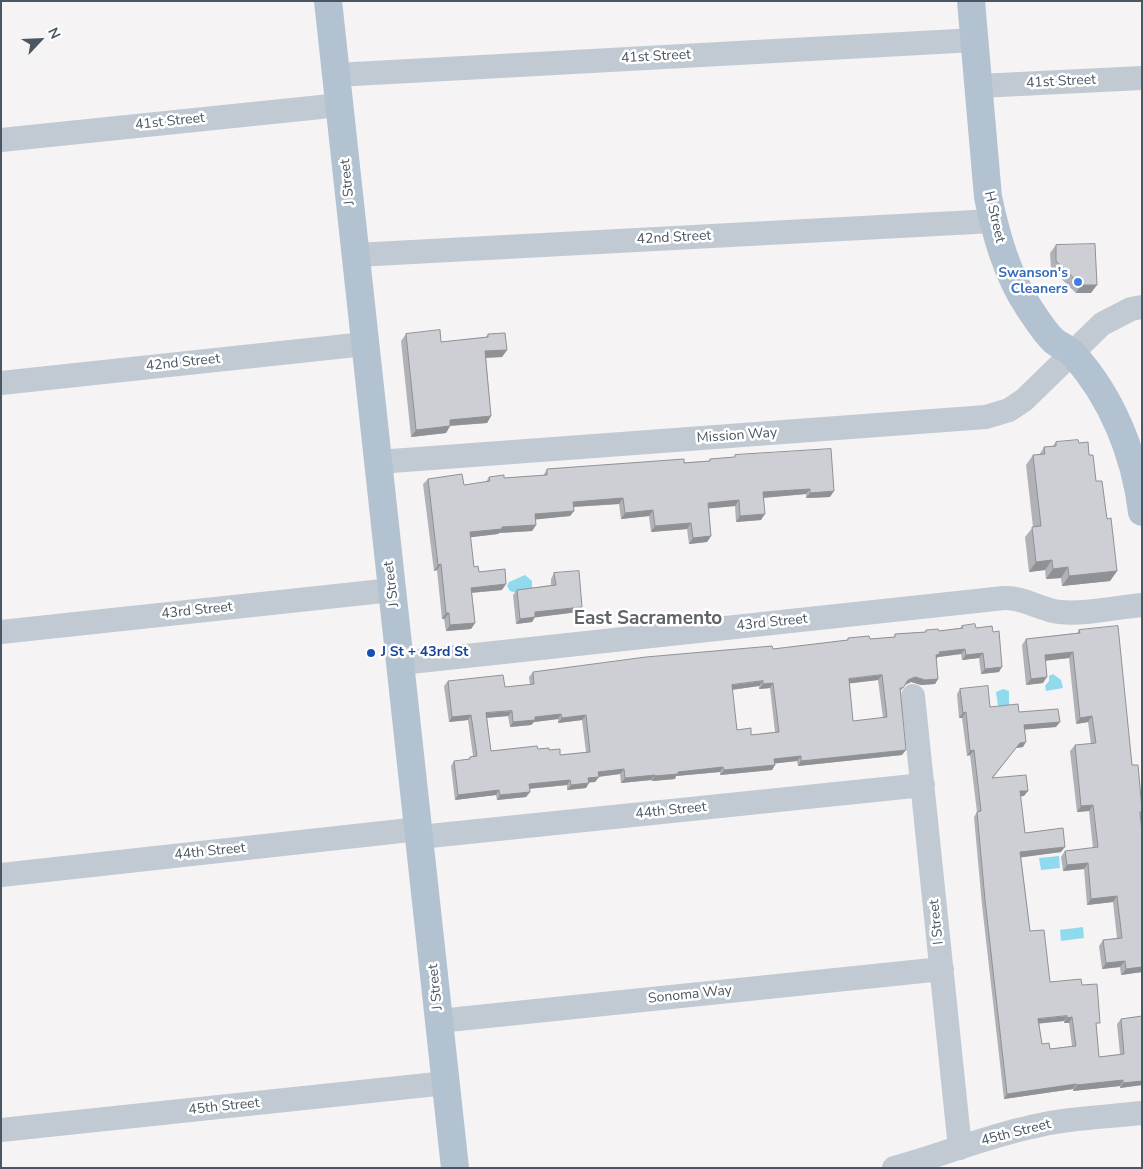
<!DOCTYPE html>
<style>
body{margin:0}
#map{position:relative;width:1143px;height:1169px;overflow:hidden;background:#f5f3f3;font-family:"Nunito Sans",sans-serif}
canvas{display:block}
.frame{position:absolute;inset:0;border:2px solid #4a5661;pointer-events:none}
.north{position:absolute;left:15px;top:15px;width:50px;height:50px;-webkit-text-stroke:4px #fff;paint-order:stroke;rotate:65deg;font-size:14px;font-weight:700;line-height:20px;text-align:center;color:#4a5661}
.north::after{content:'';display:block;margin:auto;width:18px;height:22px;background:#4a5661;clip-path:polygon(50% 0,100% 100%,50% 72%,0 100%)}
</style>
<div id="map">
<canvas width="1143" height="1169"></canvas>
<div class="frame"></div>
<div class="north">N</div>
</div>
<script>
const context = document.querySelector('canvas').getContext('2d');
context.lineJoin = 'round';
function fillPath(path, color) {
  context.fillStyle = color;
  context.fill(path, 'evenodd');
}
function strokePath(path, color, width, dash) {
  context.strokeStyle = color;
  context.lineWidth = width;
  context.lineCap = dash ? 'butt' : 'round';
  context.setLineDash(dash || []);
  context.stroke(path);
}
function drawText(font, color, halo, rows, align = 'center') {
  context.font = font + ' "Nunito Sans",sans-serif';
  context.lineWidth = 5;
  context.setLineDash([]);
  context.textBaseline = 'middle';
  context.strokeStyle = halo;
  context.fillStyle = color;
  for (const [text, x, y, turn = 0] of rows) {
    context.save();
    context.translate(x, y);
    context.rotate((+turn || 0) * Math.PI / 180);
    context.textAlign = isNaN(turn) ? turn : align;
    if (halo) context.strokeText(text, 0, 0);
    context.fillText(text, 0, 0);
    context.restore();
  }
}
fillPath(new Path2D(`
 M 525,575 L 532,581 L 532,588 L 517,593 L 510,591 L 507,586 L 509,582 Z
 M 1053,674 L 1061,680 L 1063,688 L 1046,691 L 1045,686 L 1049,681 L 1049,676 Z
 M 1003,689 L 1009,691 L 1009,705 L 998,706 L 996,692 Z
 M 1059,856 L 1060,868 L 1041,870 L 1039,858 Z
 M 1083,927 L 1084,938 L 1061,941 L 1060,930 Z`), '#90daee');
strokePath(new Path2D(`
 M 336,75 L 975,40
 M 979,86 L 1142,78
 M 1,140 L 340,105
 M 356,255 L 993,221
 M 1,383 L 365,344
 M 378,462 L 986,417 L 1009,410 L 1024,400 L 1102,324 L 1131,309 L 1142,307
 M 1,632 L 392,590
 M 401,663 L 1004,598 C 1024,597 1040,610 1060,612 C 1084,615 1117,607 1142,605
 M 913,696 L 960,1148
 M 420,837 L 923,785
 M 1,875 L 419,829
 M 439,1021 L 942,969
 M 1,1130 L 446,1083
 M 894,1168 C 940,1156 984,1137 1031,1127 C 1067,1118 1105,1117 1142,1113`), '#c1cad2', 24);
strokePath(new Path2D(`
 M 328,1 L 455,1168
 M 971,1 L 988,197 C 996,235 1007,275 1029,308 C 1036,318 1044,332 1054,341 C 1060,346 1068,348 1073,354 C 1112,397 1135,454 1142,512`), '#b3c2d1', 28);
fillPath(new Path2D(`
 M 1056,245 L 1091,293 L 1076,293 L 1051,269 L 1050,253 Z
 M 406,334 L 441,342 L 486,337 L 488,334 L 507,350 L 502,357 L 486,358 L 491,416 L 487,423 L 450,426 L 446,433 L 411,437 L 401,341 Z
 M 1056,442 L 1079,443 L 1089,455 L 1096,481 L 1107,519 L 1117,571 L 1110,581 L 1062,586 L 1061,578 L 1046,579 L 1045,570 L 1029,572 L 1025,537 L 1033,527 L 1026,465 L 1033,455 L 1039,455 L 1044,447 L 1053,446 Z
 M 735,455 L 830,497 L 806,498 L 806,494 L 764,498 L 761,520 L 736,522 L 735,506 L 709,508 L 711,536 L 707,542 L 689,544 L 687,529 L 651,532 L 649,516 L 621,519 L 619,504 L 574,507 L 574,511 L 570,516 L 536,519 L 536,525 L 532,531 L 499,533 L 498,534 L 470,537 L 474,567 L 479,572 L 502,590 L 472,593 L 475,623 L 471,629 L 446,631 L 444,619 L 442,619 L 437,570 L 434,571 L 423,484 L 428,479 L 464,485 L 486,482 L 489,477 L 504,478 L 543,476 L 547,469 L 709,461 L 710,459 L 734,458 Z
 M 554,573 L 582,607 L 578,612 L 535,617 L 532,622 L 516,624 L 513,595 L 517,590 L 551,585 L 551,579 Z
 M 962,626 L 976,628 L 999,672 L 981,674 L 979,658 L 962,660 L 961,654 L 938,657 L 936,659 L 938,679 L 935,684 L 921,685 L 911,682 L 905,685 L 900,692 L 902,755 L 798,766 L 797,761 L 775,763 L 775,765 L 772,770 L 720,775 L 720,772 L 676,776 L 675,779 L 652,781 L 651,780 L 621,783 L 620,774 L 599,777 L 595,782 L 589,782 L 586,788 L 567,790 L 567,785 L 529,789 L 530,792 L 526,797 L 497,800 L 496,795 L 455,800 L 451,766 L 454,761 L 468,760 L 470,757 L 473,756 L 468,720 L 449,722 L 444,686 L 448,681 L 505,687 L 530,685 L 529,677 L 533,672 L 773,649 L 847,640 L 848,638 L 870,639 L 894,637 L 895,634 L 925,632 L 926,630 L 939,631 L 960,628 ZM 878,680 L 883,718 L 853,721 L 849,683 ZM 759,686 L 759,689 L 770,688 L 775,732 L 751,735 L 737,730 L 732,690 ZM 508,716 L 510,727 L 531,725 L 534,722 L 558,719 L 558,723 L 582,720 L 586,752 L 560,755 L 549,750 L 538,749 L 491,751 L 487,718 Z
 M 1079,630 L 1132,765 L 1142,812 L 1140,814 L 1142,832 L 1142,972 L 1121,975 L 1120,967 L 1102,969 L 1099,946 L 1103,940 L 1117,938 L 1113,902 L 1087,905 L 1084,869 L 1063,871 L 1061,857 L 1065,851 L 1093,848 L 1089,811 L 1077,812 L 1070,751 L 1075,745 L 1091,744 L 1088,722 L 1076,724 L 1069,658 L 1045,661 L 1043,683 L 1026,685 L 1022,645 L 1026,639 L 1077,633 Z
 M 960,689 L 990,707 L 1019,712 L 1056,727 L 1025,729 L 1023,747 L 1016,748 L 993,778 L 1024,796 L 1020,796 L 1025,833 L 1061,852 L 1021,857 L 1030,931 L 1050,982 L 1082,985 L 1096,1028 L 1099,1057 L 1120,1054 L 1117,1024 L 1121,1019 L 1142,1016 L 1142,1085 L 1120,1088 L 1120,1086 L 1073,1091 L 1073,1089 L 1004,1099 L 982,905 L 974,817 L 977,812 L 970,755 L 967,756 L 962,718 L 959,718 L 957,694 ZM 1064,1021 L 1064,1023 L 1069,1023 L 1072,1046 L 1050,1049 L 1042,1044 L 1039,1023 Z`), '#b0b2b7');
fillPath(new Path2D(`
 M 1081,285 L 1097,285 L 1091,293 L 1076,293 Z
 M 507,350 L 502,357 L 480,358 L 485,351 Z
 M 491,416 L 487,423 L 445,426 L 450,420 Z
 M 450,426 L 446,433 L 411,437 L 416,430 Z
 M 810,489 L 806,494 L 759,498 L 763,492 Z
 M 834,491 L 830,497 L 806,498 L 810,493 Z
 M 623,498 L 619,504 L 569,507 L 573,502 Z
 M 739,500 L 735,506 L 704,509 L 708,503 Z
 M 653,510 L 649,516 L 621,519 L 625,513 Z
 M 574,511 L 570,516 L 531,520 L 535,514 Z
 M 765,514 L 761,520 L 736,522 L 740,516 Z
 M 691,523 L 687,529 L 651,532 L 655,526 Z
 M 536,525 L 532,531 L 499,533 L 498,534 L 465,538 L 470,532 L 502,527 Z
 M 711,536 L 707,542 L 689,544 L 693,538 Z
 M 1052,560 L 1045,570 L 1029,572 L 1036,562 Z
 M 441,564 L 437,570 L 434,571 L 438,565 Z
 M 1068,567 L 1061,578 L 1046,579 L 1053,569 Z
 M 1117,571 L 1110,581 L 1062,586 L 1069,576 Z
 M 506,584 L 502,590 L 467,593 L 471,588 Z
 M 582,607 L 578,612 L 531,618 L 535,612 Z
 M 446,613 L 449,613 L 444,619 L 442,619 Z
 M 535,617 L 532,622 L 516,624 L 520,619 Z
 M 475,623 L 471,629 L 446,631 L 450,625 Z
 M 965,649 L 961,654 L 938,657 L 936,659 L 936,655 L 939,652 Z
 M 1073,652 L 1069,658 L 1041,661 L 1045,655 Z
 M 983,653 L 979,658 L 962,660 L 966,655 Z
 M 1002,667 L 999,672 L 981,674 L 985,669 Z
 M 882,675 L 878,680 L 845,684 L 849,679 Z
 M 915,677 L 938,679 L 935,684 L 921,685 L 911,682 L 905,685 L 908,680 Z
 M 1047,677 L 1043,683 L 1026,685 L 1031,679 Z
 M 763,681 L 759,686 L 729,690 L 732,685 Z
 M 773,683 L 770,688 L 759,689 L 763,684 Z
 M 512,711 L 508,716 L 483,718 L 486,713 Z
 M 966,712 L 962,718 L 959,718 L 963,713 Z
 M 561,714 L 558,719 L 534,722 L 531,725 L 510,727 L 513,722 L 535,717 Z
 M 471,715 L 468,720 L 449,722 L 452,717 Z
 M 586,715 L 582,720 L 558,723 L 562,718 Z
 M 1092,716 L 1088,722 L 1076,724 L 1080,718 Z
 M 1060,722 L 1056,727 L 1021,730 L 1024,725 Z
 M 1026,742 L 1023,747 L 1016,748 L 1020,743 Z
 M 906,750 L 902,755 L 798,766 L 801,761 Z
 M 974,750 L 970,755 L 967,756 L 970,751 Z
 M 801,756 L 797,761 L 771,764 L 774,759 Z
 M 775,765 L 772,770 L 720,775 L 724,770 Z
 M 723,767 L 720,772 L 676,776 L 675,779 L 652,781 L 655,776 L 678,772 Z
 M 624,769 L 620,774 L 595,777 L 598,772 Z
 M 655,775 L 651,780 L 621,783 L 625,778 Z
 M 599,777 L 595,782 L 585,783 L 588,778 Z
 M 570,780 L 567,785 L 525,789 L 529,784 Z
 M 589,783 L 586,788 L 567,790 L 571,785 Z
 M 499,790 L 496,795 L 455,800 L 458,795 Z
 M 1020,791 L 1028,791 L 1024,796 L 1016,797 Z
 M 530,792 L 526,797 L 497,800 L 500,795 Z
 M 1093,805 L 1089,811 L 1077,812 L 1081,806 Z
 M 1065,847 L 1061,852 L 1017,858 L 1020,852 Z
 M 1088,863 L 1084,869 L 1063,871 L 1067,865 Z
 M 1117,896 L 1113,902 L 1087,905 L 1091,899 Z
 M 1125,961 L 1120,967 L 1102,969 L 1106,963 Z
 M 1142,967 L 1142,972 L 1121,975 L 1126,969 Z
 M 1067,1016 L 1064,1021 L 1035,1024 L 1038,1019 Z
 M 1072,1017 L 1069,1023 L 1064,1023 L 1067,1018 Z
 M 1123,1080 L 1120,1086 L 1073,1091 L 1077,1085 Z
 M 1142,1081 L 1142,1085 L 1120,1088 L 1123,1083 Z
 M 1076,1084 L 1073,1089 L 1004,1099 L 1007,1094 Z`), '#909195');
const building = new Path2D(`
 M 1095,244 L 1097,285 L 1081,285 L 1056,261 L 1056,245 Z
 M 440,330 L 441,342 L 488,337 L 488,334 L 505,333 L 507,350 L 485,351 L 491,416 L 450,420 L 450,426 L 416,430 L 406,334 Z
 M 1078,440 L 1079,443 L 1088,442 L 1089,455 L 1093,455 L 1096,481 L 1102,481 L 1107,519 L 1111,518 L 1117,571 L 1069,576 L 1068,567 L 1053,569 L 1052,560 L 1036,562 L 1032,527 L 1041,526 L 1033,455 L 1045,454 L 1044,447 L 1056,446 L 1056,442 Z
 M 831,449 L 834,491 L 810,493 L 810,489 L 763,492 L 765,514 L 740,516 L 739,500 L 708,503 L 711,536 L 693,538 L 691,523 L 655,526 L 653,510 L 625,513 L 623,498 L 573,502 L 574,511 L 535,514 L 536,525 L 502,527 L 502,529 L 470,532 L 474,567 L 478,566 L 479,572 L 505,569 L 506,584 L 471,588 L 475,623 L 450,625 L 449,613 L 446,613 L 441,564 L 438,565 L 428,479 L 462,474 L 464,485 L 490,481 L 489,477 L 504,475 L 504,478 L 547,475 L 547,469 L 684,459 L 684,463 L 710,461 L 710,459 L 735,457 L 735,455 Z
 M 579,571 L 582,607 L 535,612 L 535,617 L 520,619 L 517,590 L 556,585 L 554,573 Z
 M 975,624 L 976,628 L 992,626 L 993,632 L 999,631 L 1002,667 L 985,669 L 983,653 L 966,655 L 965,649 L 939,652 L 940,654 L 936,655 L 938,679 L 925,680 L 915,677 L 908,680 L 903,688 L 900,688 L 906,750 L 801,761 L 801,756 L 774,759 L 775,765 L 724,770 L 723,767 L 678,772 L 678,774 L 655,776 L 655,775 L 625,778 L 624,769 L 598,772 L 599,777 L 588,778 L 589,783 L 571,785 L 570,780 L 529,784 L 530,792 L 500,795 L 499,790 L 458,795 L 454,761 L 470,759 L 470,757 L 477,756 L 471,715 L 452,717 L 448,681 L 503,675 L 505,687 L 534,684 L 533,672 L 646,657 L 772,646 L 773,649 L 848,640 L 848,638 L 869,636 L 870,639 L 895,637 L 895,634 L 926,632 L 926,630 L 938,629 L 939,631 L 963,628 L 962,626 ZM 882,675 L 887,717 L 853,721 L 849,679 ZM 763,681 L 763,684 L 773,683 L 779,732 L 751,735 L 751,728 L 737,730 L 732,685 ZM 512,711 L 513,722 L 535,720 L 535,717 L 561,714 L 562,718 L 586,715 L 590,752 L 560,755 L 560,749 L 549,750 L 549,748 L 538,749 L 537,746 L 491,751 L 486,713 Z
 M 1118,626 L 1132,765 L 1138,765 L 1142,809 L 1142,812 L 1140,812 L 1142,832 L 1142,967 L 1126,969 L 1125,961 L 1106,963 L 1103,940 L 1122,938 L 1117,896 L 1091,899 L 1088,863 L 1067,865 L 1065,851 L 1098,847 L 1093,805 L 1081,806 L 1075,745 L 1096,743 L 1092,716 L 1080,718 L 1073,652 L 1045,655 L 1047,677 L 1031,679 L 1026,639 L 1080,633 L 1079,630 Z
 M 988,686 L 990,707 L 1018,704 L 1019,712 L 1058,709 L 1060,722 L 1024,725 L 1026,742 L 1020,743 L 992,778 L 1026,775 L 1028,791 L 1020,791 L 1025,833 L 1063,828 L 1065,847 L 1020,852 L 1030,931 L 1044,930 L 1050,982 L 1081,979 L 1082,985 L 1097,984 L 1100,1023 L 1096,1023 L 1099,1057 L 1124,1054 L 1121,1019 L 1142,1016 L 1142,1081 L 1123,1083 L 1123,1080 L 1077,1085 L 1076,1084 L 1007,1094 L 985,900 L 977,812 L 981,811 L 974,750 L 970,751 L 966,712 L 963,713 L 960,689 ZM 1067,1016 L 1067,1018 L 1072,1017 L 1076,1046 L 1050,1049 L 1049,1043 L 1042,1044 L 1038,1019 Z`);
fillPath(building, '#cdcfd5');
strokePath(building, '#909195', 1);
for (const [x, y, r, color] of [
 [1078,282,5,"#3f7fe0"],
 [371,653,5,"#1a4fb4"]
]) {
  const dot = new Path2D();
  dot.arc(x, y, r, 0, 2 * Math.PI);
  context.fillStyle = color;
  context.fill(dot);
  strokePath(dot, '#fff', 2);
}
drawText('14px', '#4a5661', '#fff', [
 ["41st Street",656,57,-3],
 ["41st Street",1061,82,-3],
 ["41st Street",170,122,-6],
 ["J Street",348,182,-96],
 ["H Street",994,217,77],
 ["42nd Street",674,238,-3],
 ["42nd Street",183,363,-6],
 ["Mission Way",737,436,-4],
 ["J Street",392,584,-97],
 ["43rd Street",197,611,-6],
 ["43rd Street",772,623,-6],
 ["44th Street",671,811,-6],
 ["44th Street",210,852,-6],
 ["I Street",937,922,-96],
 ["J Street",436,987,-96],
 ["Sonoma Way",690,995,-6],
 ["45th Street",224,1107,-6],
 ["45th Street",1016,1133,-14]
]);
drawText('bold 14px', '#366cbe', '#fff', [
 ["Swanson's",1068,274],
 ["Cleaners",1068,290]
], 'right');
drawText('bold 14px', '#164399', '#fff', [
 ["J St + 43rd St",381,653]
], 'left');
drawText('bold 19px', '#5f6368', '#fff', [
 ["East Sacramento",648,619]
]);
</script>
